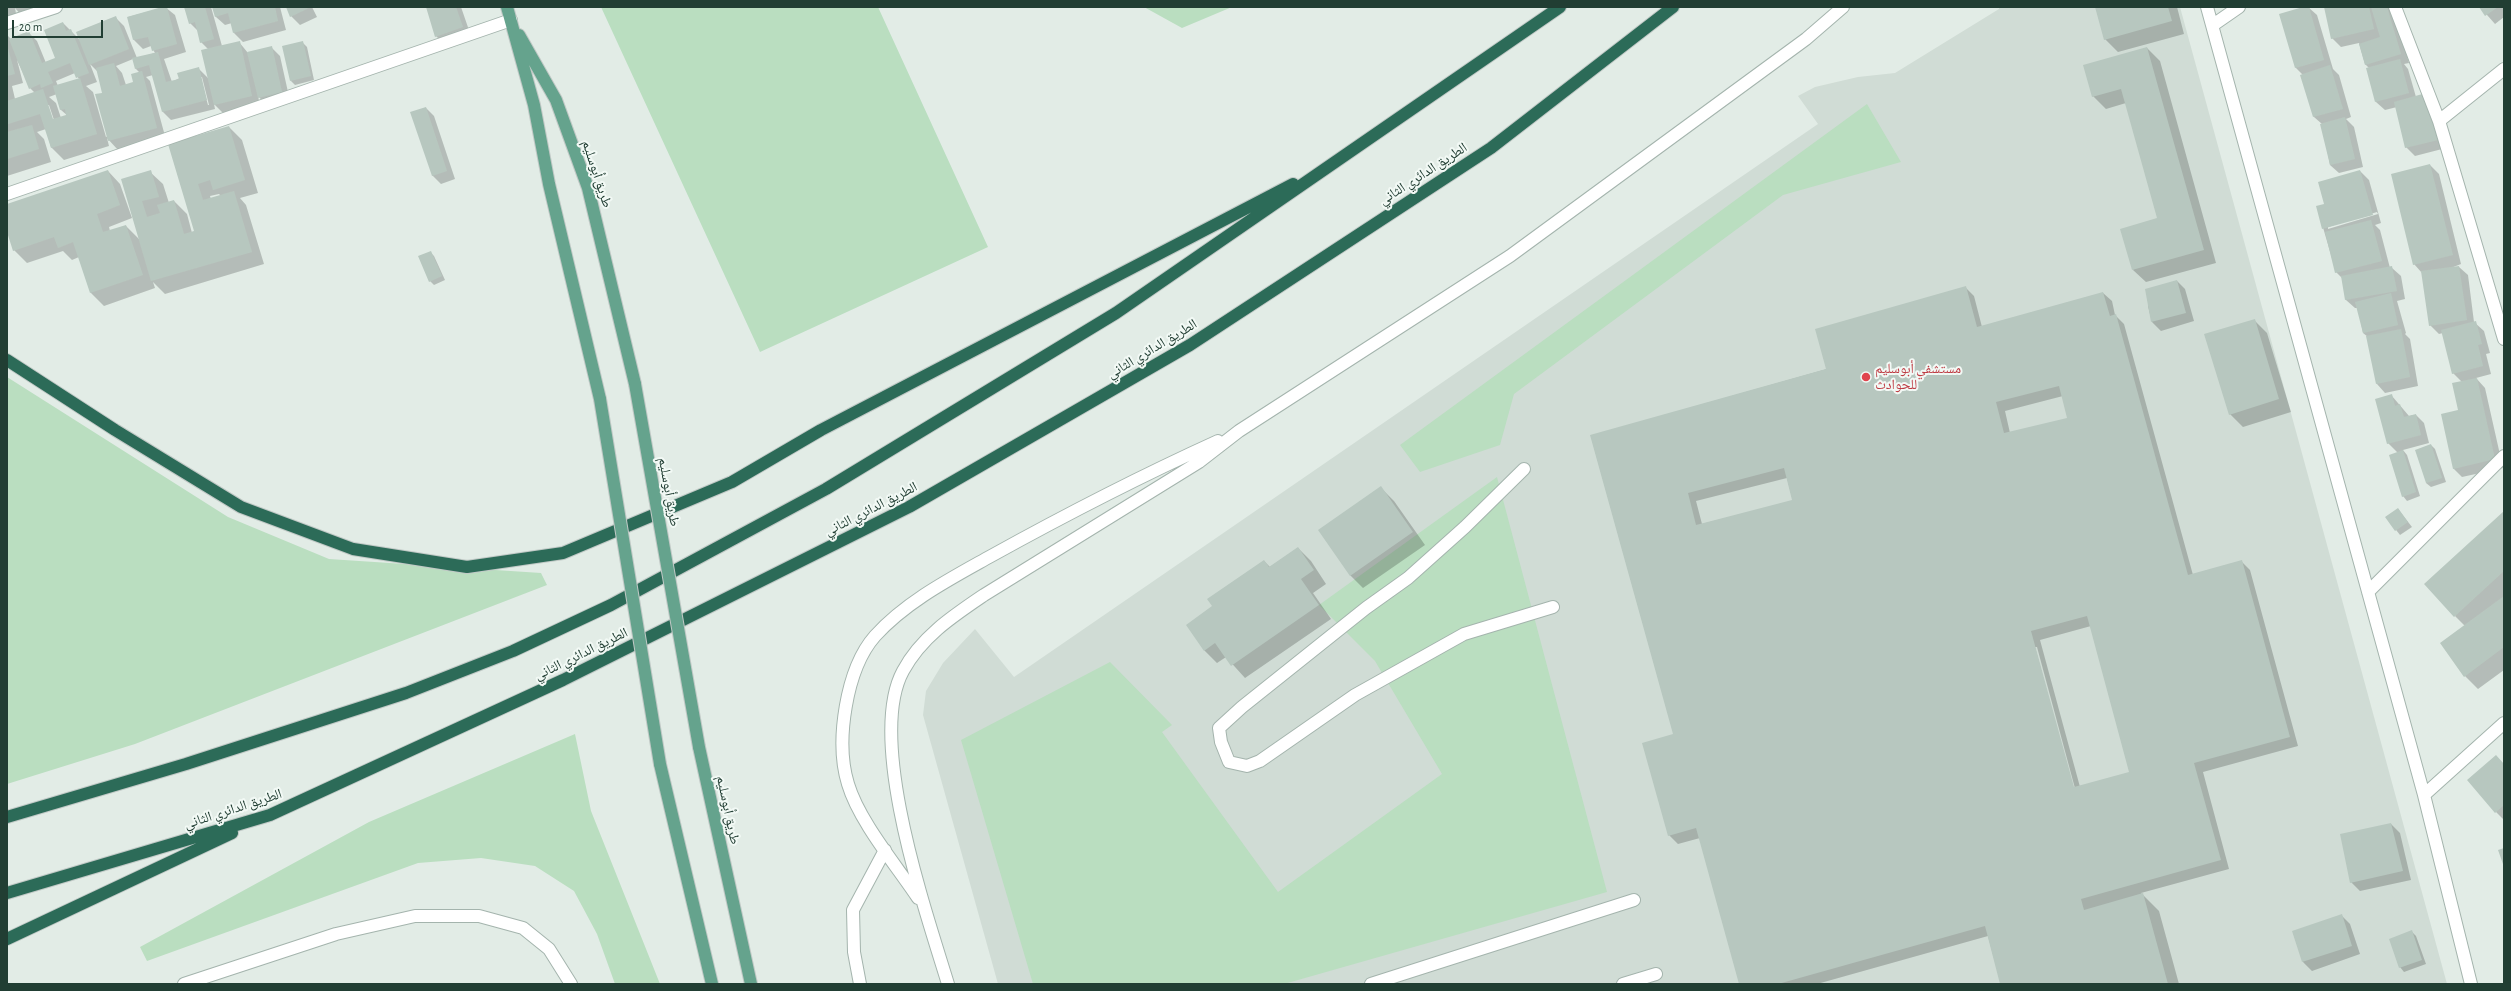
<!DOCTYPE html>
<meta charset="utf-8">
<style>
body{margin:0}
#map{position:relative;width:2511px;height:991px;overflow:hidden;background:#e2ece6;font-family:"Alegreya Sans",sans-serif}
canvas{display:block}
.frame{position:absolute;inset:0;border:8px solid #213e33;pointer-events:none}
.scale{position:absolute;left:12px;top:20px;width:91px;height:18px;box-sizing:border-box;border:2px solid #213e33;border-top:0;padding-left:5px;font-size:12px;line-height:14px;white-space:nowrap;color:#213e33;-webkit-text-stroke:3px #f2f9f5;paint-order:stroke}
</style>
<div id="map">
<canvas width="2511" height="991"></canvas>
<div class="frame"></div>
<div class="scale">20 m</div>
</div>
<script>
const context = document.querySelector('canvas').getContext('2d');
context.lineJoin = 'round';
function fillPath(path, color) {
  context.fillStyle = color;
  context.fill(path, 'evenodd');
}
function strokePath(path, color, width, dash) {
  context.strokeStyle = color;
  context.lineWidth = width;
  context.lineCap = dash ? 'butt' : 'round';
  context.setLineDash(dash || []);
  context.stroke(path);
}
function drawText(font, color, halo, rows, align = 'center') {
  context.font = font + ' "Alegreya Sans","Noto Naskh Arabic",sans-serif';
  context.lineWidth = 4;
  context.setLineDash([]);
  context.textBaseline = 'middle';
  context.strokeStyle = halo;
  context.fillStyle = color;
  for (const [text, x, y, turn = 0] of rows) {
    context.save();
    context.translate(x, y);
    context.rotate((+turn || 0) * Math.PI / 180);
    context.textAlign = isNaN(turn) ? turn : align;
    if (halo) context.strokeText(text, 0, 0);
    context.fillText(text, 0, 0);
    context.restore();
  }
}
fillPath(new Path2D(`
 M 1999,7 L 2180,7 L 2447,984 L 998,984 L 923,715 L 926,691 L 943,663 L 975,629 L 1014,677 L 1818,124 L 1798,96 L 1815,87 L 1858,77 L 1895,73 L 1999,9 Z`), '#d0dcd5');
fillPath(new Path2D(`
 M 601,7 L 878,7 L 988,247 L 760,352 Z
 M 1144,7 L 1232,7 L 1182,28 Z
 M 1867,104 L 1901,162 L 1783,195 L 1514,394 L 1500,445 L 1420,472 L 1400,445 Z
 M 7,377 L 228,517 L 329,559 L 541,573 L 547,585 L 135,744 L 7,784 Z
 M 1497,477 L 1607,892 L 1284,984 L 1033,984 L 961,740 L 1110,662 L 1172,725 L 1162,732 L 1278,892 L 1442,774 L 1375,661 L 1319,605 Z
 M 575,734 L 591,811 L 660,984 L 615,984 L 597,934 L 574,891 L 535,866 L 481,858 L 418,863 L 147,961 L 140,947 L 369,822 Z`), '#badec0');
fillPath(new Path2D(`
 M 7,7 L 19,8 L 58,7 L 23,17 L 15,8 L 17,19 L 7,21 Z
 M 165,7 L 175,15 L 186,52 L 164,59 L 172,82 L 198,68 L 208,78 L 208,49 L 201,42 L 198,31 L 190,23 L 185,7 L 211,7 L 222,46 L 239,42 L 248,53 L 271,47 L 280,56 L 290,101 L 267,106 L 258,96 L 260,105 L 223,113 L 214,104 L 215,109 L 171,120 L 163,112 L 153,75 L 146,77 L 150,81 L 165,136 L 118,150 L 107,138 L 109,146 L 64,160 L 51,147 L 46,129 L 37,132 L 44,139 L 51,162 L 7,176 L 7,35 L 11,39 L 28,32 L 37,41 L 46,63 L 57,58 L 63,23 L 80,40 L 115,17 L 124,26 L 137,58 L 155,53 L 151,46 L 143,49 L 134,40 L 128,17 ZM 133,59 L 136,69 L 140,73 L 134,83 L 126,85 L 122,73 L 116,66 ZM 17,60 L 30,88 L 35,93 L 15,99 L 12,86 L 23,83 ZM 90,64 L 98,72 L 103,94 L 108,136 L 106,137 L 93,92 L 86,86 L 97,82 ZM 75,73 L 79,79 L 58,86 L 56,81 ZM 200,77 L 202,77 L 209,105 L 208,105 ZM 57,94 L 61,110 L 68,116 L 61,118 L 56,103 L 49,97 ZM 47,105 L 49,105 L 55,123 L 53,124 Z
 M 213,7 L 280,7 L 286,30 L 243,42 L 234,33 L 232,23 L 225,25 L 216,17 Z
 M 287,7 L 312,7 L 317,17 L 300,25 L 291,16 Z
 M 427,7 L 461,7 L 471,36 L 445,45 L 436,36 Z
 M 2096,7 L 2177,7 L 2184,34 L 2118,52 L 2105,39 Z
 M 2308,7 L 2317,15 L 2333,69 L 2339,75 L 2351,117 L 2346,119 L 2354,127 L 2363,167 L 2339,173 L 2330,165 L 2322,124 L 2314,117 L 2303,75 L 2296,68 L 2280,15 Z
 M 2325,7 L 2389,7 L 2394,12 L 2409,63 L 2404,64 L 2408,69 L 2416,97 L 2426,95 L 2446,148 L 2415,156 L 2406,147 L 2397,107 L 2385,110 L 2376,102 L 2369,68 L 2365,64 L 2359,43 L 2341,47 L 2332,38 Z
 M 2480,7 L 2504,7 L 2504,17 L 2495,24 Z
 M 303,43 L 307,47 L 314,80 L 295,85 L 291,81 Z
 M 2147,48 L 2160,61 L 2216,263 L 2146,282 L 2133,270 L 2158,219 L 2126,103 L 2106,109 L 2093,96 Z
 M 426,108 L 434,116 L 455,179 L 441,184 L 432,175 Z
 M 229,127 L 242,140 L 258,193 L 240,198 L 246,205 L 264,264 L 165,294 L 153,282 L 155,288 L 104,306 L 91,293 L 79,257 L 72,260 L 63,251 L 27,263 L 14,250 L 7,229 L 7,205 L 108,171 L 120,184 L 132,218 L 109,227 L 110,231 L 126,226 L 141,241 L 123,180 L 150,172 L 163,184 L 169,203 L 174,201 L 187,214 L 192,233 L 195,232 L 169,145 ZM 219,194 L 221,196 L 211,199 L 210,196 Z
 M 2430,165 L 2439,174 L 2461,264 L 2451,268 L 2459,267 L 2468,275 L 2474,322 L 2484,331 L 2490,353 L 2486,354 L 2491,374 L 2476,378 L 2485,388 L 2503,468 L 2462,477 L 2453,468 L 2462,382 L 2453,373 L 2443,333 L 2439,334 L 2430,325 L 2422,273 L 2414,264 Z
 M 2360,171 L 2369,180 L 2381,223 L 2375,225 L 2380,230 L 2390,268 L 2392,268 L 2401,276 L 2405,299 L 2397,301 L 2406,333 L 2405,334 L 2410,339 L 2418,386 L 2385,393 L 2377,384 L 2368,337 L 2363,333 L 2358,308 L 2355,308 L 2346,300 L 2342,278 L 2336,272 L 2317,207 L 2325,205 ZM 2377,212 L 2378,214 L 2328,229 L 2328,227 Z
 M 430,252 L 434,256 L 445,280 L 434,285 L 430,281 Z
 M 2177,281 L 2185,289 L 2194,321 L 2161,331 L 2152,322 L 2148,306 Z
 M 1965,287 L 1974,296 L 1982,327 L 2103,293 L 2112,301 L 2115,315 L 2124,324 L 2193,575 L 2241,561 L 2250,570 L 2298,746 L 2203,772 L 2229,869 L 2141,893 L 2159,911 L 2179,984 L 2001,984 L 1988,936 L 1817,984 L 1740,984 L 1700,838 L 1678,844 L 1669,835 L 1674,735 L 1591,436 L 1827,369 ZM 2063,396 L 2068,419 L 2010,433 L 2005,411 ZM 1787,478 L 1793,501 L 1702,524 L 1696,501 ZM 2091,626 L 2130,773 L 2080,787 L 2040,640 ZM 2035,647 L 2037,647 L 2076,792 L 2074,792 Z
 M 2254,320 L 2267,333 L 2291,412 L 2243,427 L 2230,414 Z
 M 2392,396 L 2409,416 L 2416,415 L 2424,423 L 2429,443 L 2403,450 L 2407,455 L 2420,496 L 2407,501 L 2403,496 L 2398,453 L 2388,443 Z
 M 2431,445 L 2435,449 L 2446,482 L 2431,487 L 2426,483 Z
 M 1381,488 L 1394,501 L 1425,545 L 1363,588 L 1350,575 Z
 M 2398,509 L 2412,527 L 2400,535 L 2386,517 Z
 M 2504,512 L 2504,670 L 2478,689 L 2465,676 L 2465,626 L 2455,616 Z
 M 1298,548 L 1311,561 L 1326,584 L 1313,593 L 1331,619 L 1245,678 L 1226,657 L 1217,663 L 1204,650 L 1214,606 L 1264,561 L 1270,567 Z
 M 2504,765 L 2504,820 L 2496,812 Z
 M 2391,824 L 2400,833 L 2411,880 L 2360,891 L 2351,882 Z
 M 2342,916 L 2350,924 L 2360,954 L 2312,971 L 2303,962 L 2293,932 Z
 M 2412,932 L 2416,936 L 2426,964 L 2404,972 L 2400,967 Z`), '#0003');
fillPath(new Path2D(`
 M 162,7 L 167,7 L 177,44 L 152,51 L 148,37 L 133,40 L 127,17 Z
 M 184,7 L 205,7 L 214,39 L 200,43 L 195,22 L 189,24 Z
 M 212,7 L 275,7 L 278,21 L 233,33 L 228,13 L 215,17 Z
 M 286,7 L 311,7 L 290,17 Z
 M 426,7 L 456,7 L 463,27 L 435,37 Z
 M 2095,7 L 2168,7 L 2172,21 L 2104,40 Z
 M 2303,7 L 2309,7 L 2324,60 L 2295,68 L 2279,14 Z
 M 2324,7 L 2369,7 L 2374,29 L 2331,39 Z
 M 2371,7 L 2387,7 L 2401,54 L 2365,65 L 2359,44 L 2380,37 Z
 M 2479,7 L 2498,7 L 2485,16 Z
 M 116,16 L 129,49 L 89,65 L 76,32 Z
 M 63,22 L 66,31 L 71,29 L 89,73 L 76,78 L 70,63 L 48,72 L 53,83 L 41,88 L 40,84 L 29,89 L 9,39 L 29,31 L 42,63 L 55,58 L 44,30 Z
 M 240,41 L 252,96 L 214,105 L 201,50 Z
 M 303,41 L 311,76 L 290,81 L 282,46 Z
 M 7,45 L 15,74 L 7,76 Z
 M 272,46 L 282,92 L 258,98 L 247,52 Z
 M 2147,47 L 2204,250 L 2132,270 L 2120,229 L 2157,218 L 2121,89 L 2092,97 L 2083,65 Z
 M 158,52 L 166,82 L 179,79 L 177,73 L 199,67 L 207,100 L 162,112 L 149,65 L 135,69 L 132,58 Z
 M 2400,59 L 2409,93 L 2375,102 L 2366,68 Z
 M 114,63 L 120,86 L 133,82 L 131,74 L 142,71 L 157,128 L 108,141 L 95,94 L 102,93 L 96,68 Z
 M 2330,65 L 2343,109 L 2313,117 L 2300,75 Z
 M 80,78 L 97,134 L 51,148 L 40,114 L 8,124 L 7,101 L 43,89 L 53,119 L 66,115 L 65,109 L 60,110 L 53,86 Z
 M 2426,93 L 2438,140 L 2405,148 L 2394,102 Z
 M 426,107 L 447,171 L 432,176 L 410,112 Z
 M 2345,117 L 2355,159 L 2330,165 L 2320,124 Z
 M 32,125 L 39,149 L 7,159 L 7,132 Z
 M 229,126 L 245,180 L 213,190 L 210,180 L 198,184 L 203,200 L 234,191 L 252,252 L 151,281 L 121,179 L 151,170 L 159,197 L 142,201 L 147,217 L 160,213 L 157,205 L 174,200 L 184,234 L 194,231 L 168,144 Z
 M 2430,164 L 2453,255 L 2413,265 L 2391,174 Z
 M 108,170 L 120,205 L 97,214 L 103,232 L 126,225 L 143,275 L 90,293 L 73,242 L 58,248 L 54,237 L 13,251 L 7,232 L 7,204 Z
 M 2360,170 L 2373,215 L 2322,229 L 2316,206 L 2324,204 L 2318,182 Z
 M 2371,220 L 2382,261 L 2335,273 L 2325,232 Z
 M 431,251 L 442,276 L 429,282 L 418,256 Z
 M 2392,266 L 2397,291 L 2345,300 L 2341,276 Z
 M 2459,266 L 2467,320 L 2429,326 L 2421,271 Z
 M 2177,280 L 2186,313 L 2151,322 L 2145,289 Z
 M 1966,286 L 1977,327 L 2103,292 L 2110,316 L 2116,314 L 2188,575 L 2242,560 L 2290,737 L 2194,763 L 2221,860 L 2081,899 L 2084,910 L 2143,893 L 2168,984 L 2000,984 L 1985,926 L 1778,984 L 1739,984 L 1696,828 L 1668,836 L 1642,743 L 1673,734 L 1590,435 L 1826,369 L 1815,329 ZM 2059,386 L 2067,418 L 2004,433 L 1996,402 ZM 1784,468 L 1792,500 L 1696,525 L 1688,493 ZM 2087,616 L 2129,772 L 2074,787 L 2031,631 Z
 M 2391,293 L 2398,325 L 2363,333 L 2355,302 Z
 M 2255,319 L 2279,399 L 2229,415 L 2204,334 Z
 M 2476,321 L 2482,344 L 2478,345 L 2483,366 L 2452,374 L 2441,330 Z
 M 2401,329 L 2410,377 L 2376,384 L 2366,336 Z
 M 2477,378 L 2495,459 L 2453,469 L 2441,414 L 2458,410 L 2452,383 Z
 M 2392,394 L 2395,406 L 2400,404 L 2404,417 L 2416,414 L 2421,435 L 2387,444 L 2375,399 Z
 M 2431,444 L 2442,478 L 2426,483 L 2415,450 Z
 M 2403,450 L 2416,492 L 2402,497 L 2389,455 Z
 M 1381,486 L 1413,532 L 1350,576 L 1318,530 Z
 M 2398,508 L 2408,522 L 2395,531 L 2385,517 Z
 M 2504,511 L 2504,571 L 2454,617 L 2424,584 Z
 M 1298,547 L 1314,570 L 1301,579 L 1319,605 L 1231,666 L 1215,643 L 1204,651 L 1186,625 L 1212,606 L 1207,599 L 1264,560 L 1269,567 Z
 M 2504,596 L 2504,647 L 2464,677 L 2440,643 Z
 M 2496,755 L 2504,764 L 2504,805 L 2495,813 L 2467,780 Z
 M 2391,823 L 2403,871 L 2350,883 L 2340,834 Z
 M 2504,848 L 2504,867 L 2498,850 Z
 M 2342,914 L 2352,946 L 2302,962 L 2292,931 Z
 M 2412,930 L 2422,960 L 2399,968 L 2389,939 Z`), '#b7c7bf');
const minor = new Path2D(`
 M 2207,7 L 2424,795 L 2471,984
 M 2395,7 L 2439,121 L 2504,339
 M 7,23 L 56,7
 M 2213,25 L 2239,7
 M 2439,121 L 2504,69
 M 7,194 L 511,20
 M 1524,469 L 1465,527 L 1408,578 L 1366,608 L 1242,707 L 1219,728 L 1221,742 L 1229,762 L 1247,766 L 1260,761 L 1355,695 L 1464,634 L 1553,607
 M 2368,592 L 2504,456
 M 2424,795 L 2504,723
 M 918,898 C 896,865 859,821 848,784 C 835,742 846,669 875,636 C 907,601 950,579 991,556 C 1065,515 1141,476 1218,441
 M 184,984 L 336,934 L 415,916 L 479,916 L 523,928 L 549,949 L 571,984
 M 860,984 L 854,952 L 853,910 L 885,850
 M 948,984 C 926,912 866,739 903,671 C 921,637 953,616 984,595 L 1199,462 L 1239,431 L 1510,256 L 1806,39 L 1843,7
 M 1371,984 L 1634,900
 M 1623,984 L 1656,974`);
const major = new Path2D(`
 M 507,7 L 534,105 L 549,184 L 600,399
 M 519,35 L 556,100 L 588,188 L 635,384
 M 699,747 L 751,984
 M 660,764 L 712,984`);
const highway = new Path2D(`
 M 7,360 L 115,430 L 241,507 L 353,549 L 467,567 L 563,553 L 732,482 L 821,430 L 1293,184
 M 7,817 L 186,764 L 406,693 L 513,651 L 611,605 L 826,489 L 1116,313 L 1560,7
 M 7,893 L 270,815 L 563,680 L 909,507 L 1190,345 L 1491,148 L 1673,7
 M 7,939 L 232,833`);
strokePath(minor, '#a4b4ad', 14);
strokePath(major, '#c1c9c6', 14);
strokePath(highway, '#c1c9c6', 14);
strokePath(minor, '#fff', 12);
strokePath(major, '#65a38d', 12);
strokePath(highway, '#2c6b58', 12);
const majorBridge = new Path2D(`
 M 635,384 L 699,747
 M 600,399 L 660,764`);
strokePath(majorBridge, '#c1c9c6', 14, []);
strokePath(majorBridge, '#65a38d', 12);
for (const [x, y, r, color] of [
 [1866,377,5,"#e0444e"]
]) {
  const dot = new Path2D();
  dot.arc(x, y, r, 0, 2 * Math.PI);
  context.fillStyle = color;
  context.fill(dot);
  strokePath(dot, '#f2f9f5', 1.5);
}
drawText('14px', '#213e33', '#f2f9f5', [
 ["طريق أبوسليم",597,174,72],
 ["الطريق الدائري الثاني",1423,174,-33],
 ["الطريق الدائري الثاني",1152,349,-31],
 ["طريق أبوسليم",669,492,80],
 ["الطريق الدائري الثاني",871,509,-27],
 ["الطريق الدائري الثاني",581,654,-26],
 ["الطريق الدائري الثاني",233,809,-18],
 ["طريق أبوسليم",728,810,78]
]);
drawText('14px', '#be3a42', '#f2f9f5', [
 ["مستشفي أبوسليم",1875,369],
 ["للحوادث",1875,385]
], 'left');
</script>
